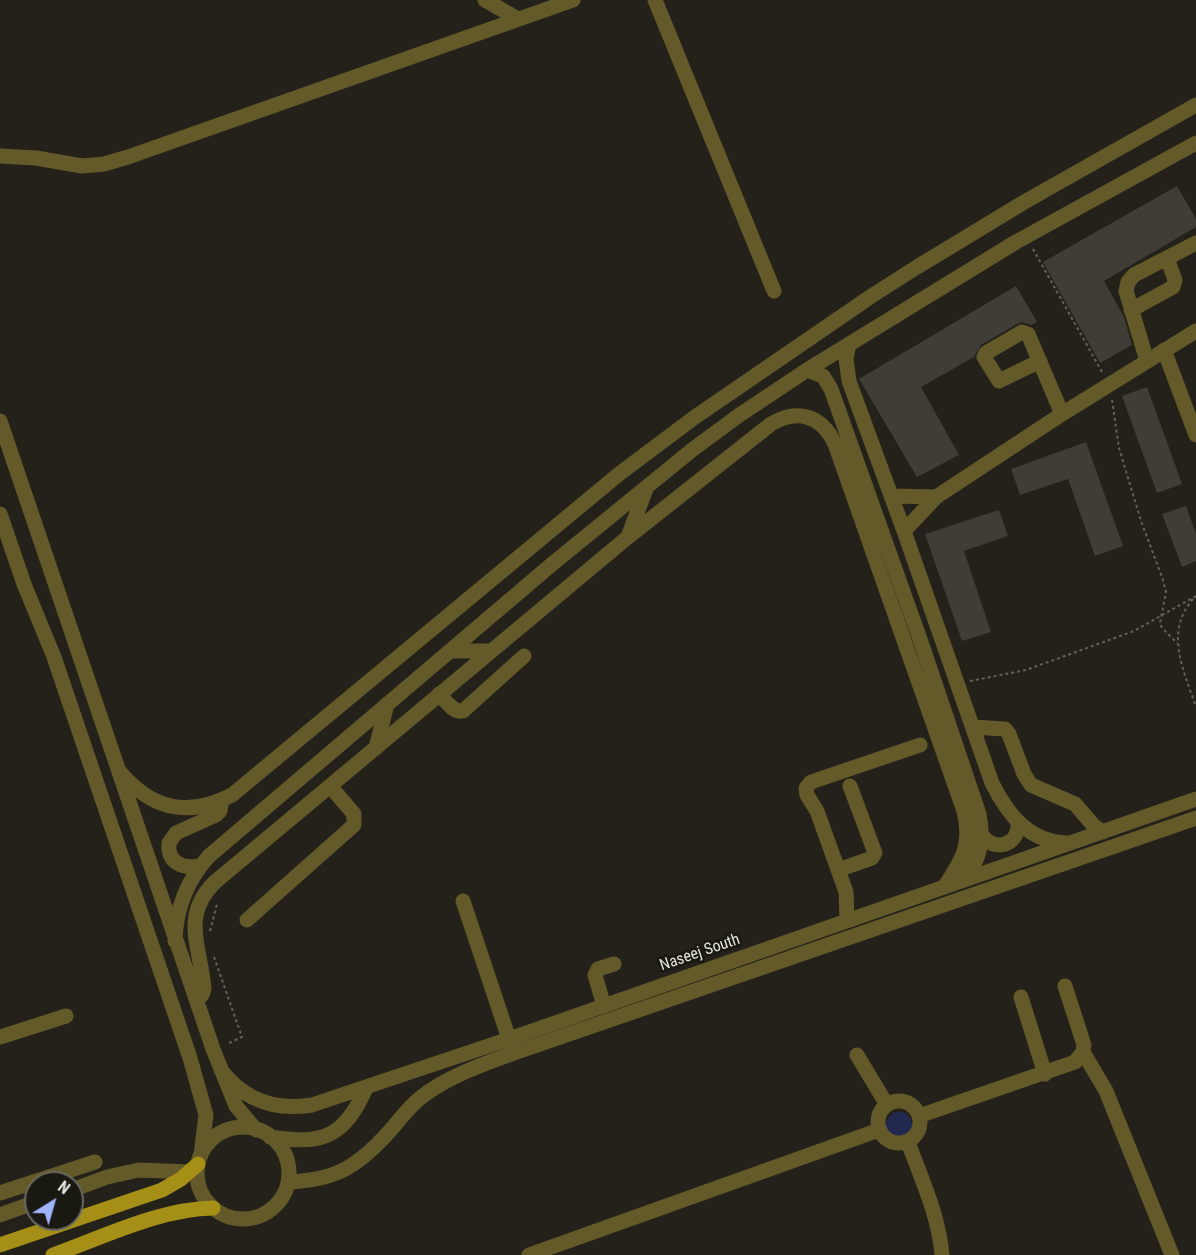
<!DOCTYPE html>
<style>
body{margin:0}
#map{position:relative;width:1196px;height:1255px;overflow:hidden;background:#23211a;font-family:"Roboto Condensed",sans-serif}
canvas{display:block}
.north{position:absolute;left:24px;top:1171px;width:60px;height:60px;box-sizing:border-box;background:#191811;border:2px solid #6a6963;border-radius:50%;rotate:37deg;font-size:16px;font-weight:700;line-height:24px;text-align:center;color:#e4e3de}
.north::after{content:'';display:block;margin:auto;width:21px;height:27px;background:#a0b3fd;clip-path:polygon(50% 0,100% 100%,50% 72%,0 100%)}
</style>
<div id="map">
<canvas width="1196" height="1255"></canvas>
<div class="north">N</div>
</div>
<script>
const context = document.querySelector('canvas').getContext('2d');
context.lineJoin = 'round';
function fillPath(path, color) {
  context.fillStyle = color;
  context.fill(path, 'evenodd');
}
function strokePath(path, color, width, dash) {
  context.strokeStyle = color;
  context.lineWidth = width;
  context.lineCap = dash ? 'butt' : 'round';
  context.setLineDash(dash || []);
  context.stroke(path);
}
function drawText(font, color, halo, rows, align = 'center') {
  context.font = font + ' "Roboto Condensed",sans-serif';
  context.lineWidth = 5;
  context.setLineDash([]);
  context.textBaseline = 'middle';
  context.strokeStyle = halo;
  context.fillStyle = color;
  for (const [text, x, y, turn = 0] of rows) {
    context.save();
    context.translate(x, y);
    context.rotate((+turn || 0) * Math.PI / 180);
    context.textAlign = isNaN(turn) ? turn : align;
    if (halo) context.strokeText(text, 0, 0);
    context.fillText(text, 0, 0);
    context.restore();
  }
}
fillPath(new Path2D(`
 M886 1125a13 13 0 1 1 26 0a13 13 0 1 1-26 0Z`), '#212950');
fillPath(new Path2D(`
 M 1177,186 L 1196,219 L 1196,227 L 1104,281 L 1124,317 L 1132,345 L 1100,363 L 1043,262 Z
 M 1016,286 L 1037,322 L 1031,325 L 1021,322 L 1017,324 L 981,345 L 974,357 L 921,387 L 959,455 L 917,477 L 859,379 Z
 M 1147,387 L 1182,484 L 1157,493 L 1122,396 Z
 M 1086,442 L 1123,546 L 1095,556 L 1068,479 L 1020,495 L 1011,469 Z
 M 1186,506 L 1196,534 L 1196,561 L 1182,567 L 1162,514 Z
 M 999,510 L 1008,536 L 964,551 L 991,632 L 962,641 L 925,534 Z`), '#3f3d36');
strokePath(new Path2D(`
 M 1033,249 L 1102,372
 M 1112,400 L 1119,448 L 1141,521 L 1163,580 L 1166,592 L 1160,623 L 1162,628 L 1177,643
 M 1193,599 C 1164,632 1184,671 1196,707
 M 970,681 L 1026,670 L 1134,631 L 1196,596
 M 210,931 L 217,904
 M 214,957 L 242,1037 L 227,1044`), '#64625c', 2, [3, 3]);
strokePath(new Path2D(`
 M 485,0 L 518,19
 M 655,0 L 774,291
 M 0,156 L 36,158 L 82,166 L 104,164 L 128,157 L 573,0
 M 1131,310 L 1173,287 L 1175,280 L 1167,258
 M 849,344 L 846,359 L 849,381 L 904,531 L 992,783 C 1008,815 1029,842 1067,843
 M 1164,350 L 1196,435
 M 1040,361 L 999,381 L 984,357 L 986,353 L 1022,332 L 1028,334 L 1062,414
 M 1147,361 L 1126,291 L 1128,282 L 1134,275 L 1196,243
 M 807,370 L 823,376 L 831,389 L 921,642 L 979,814 C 984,839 981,860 963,880
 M 0,421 L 213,1049 L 236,1106 L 256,1130
 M 892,496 L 936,497
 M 0,514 L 24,584 L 54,657 L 190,1058 L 206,1115 L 201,1155
 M 904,531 L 936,497 L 1062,414 L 1196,331
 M 628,537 L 646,489
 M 450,651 L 490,651
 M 439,694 C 446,701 453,713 463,711 L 524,656
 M 973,727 L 1005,729 L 1009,734 L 1024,774 L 1031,785 L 1075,804 L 1094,826 L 1103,832
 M 376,748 L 387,704
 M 120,772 C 151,809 188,818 232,795 L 619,474 L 695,417 L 873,295 L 917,267 L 1026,201 L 1196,105
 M 981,834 C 993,853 1019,846 1018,823
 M 200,866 C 183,869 167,863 169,843 L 176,833 L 216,815 L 220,811 L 222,800
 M 838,870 L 872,858 L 875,853 L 850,786
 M 463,901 L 509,1039
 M 247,920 L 354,825 L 354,814 L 330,786
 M 847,920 L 846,892 L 817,811 L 807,795 L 806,788 L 811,782 L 920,745
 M 175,941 C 176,909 187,880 209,856 L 551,565 L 692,450 L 738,416 L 807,370 L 1016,242 L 1196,143
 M 1021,997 L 1045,1074
 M 196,999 L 202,995 L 204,989 C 201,948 180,916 215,882 L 628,537 L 771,424 C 798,408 822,416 835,444 L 964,811 C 972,844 963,859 945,886
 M 604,1006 L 595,975 L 598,969 L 614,964
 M 0,1037 L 66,1016
 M 1083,1052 L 1106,1091 L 1172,1255
 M 857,1055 L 887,1105
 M 221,1070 C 244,1100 275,1111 312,1105 L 509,1039 L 1196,799
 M878 1122a21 21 0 1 1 42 0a21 21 0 1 1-42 0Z
 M 919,1116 L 1075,1062 L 1083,1052 L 1084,1045 L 1065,986
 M197 1173a46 46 0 1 1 92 0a46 46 0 1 1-92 0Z
 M 270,1137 C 322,1145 344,1138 366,1088
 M 908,1142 C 921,1178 939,1216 942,1255
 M 288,1182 C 335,1180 356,1168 388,1133 C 398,1122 407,1109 419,1099 C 446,1077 481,1065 514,1053 L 1196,818
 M 72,1190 L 107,1177 L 139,1170 L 190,1172
 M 0,1193 L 95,1162
 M 0,1215 L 36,1202
 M 529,1255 L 879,1130`), '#635929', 15);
strokePath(new Path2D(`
 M 0,1245 L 162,1190 L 181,1179 L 198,1164
 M 53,1255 C 104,1237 159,1209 213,1208`), '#a58f16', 15);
drawText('16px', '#e4e3de', '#191811', [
 ["Naseej South",700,953,-19]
]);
</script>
